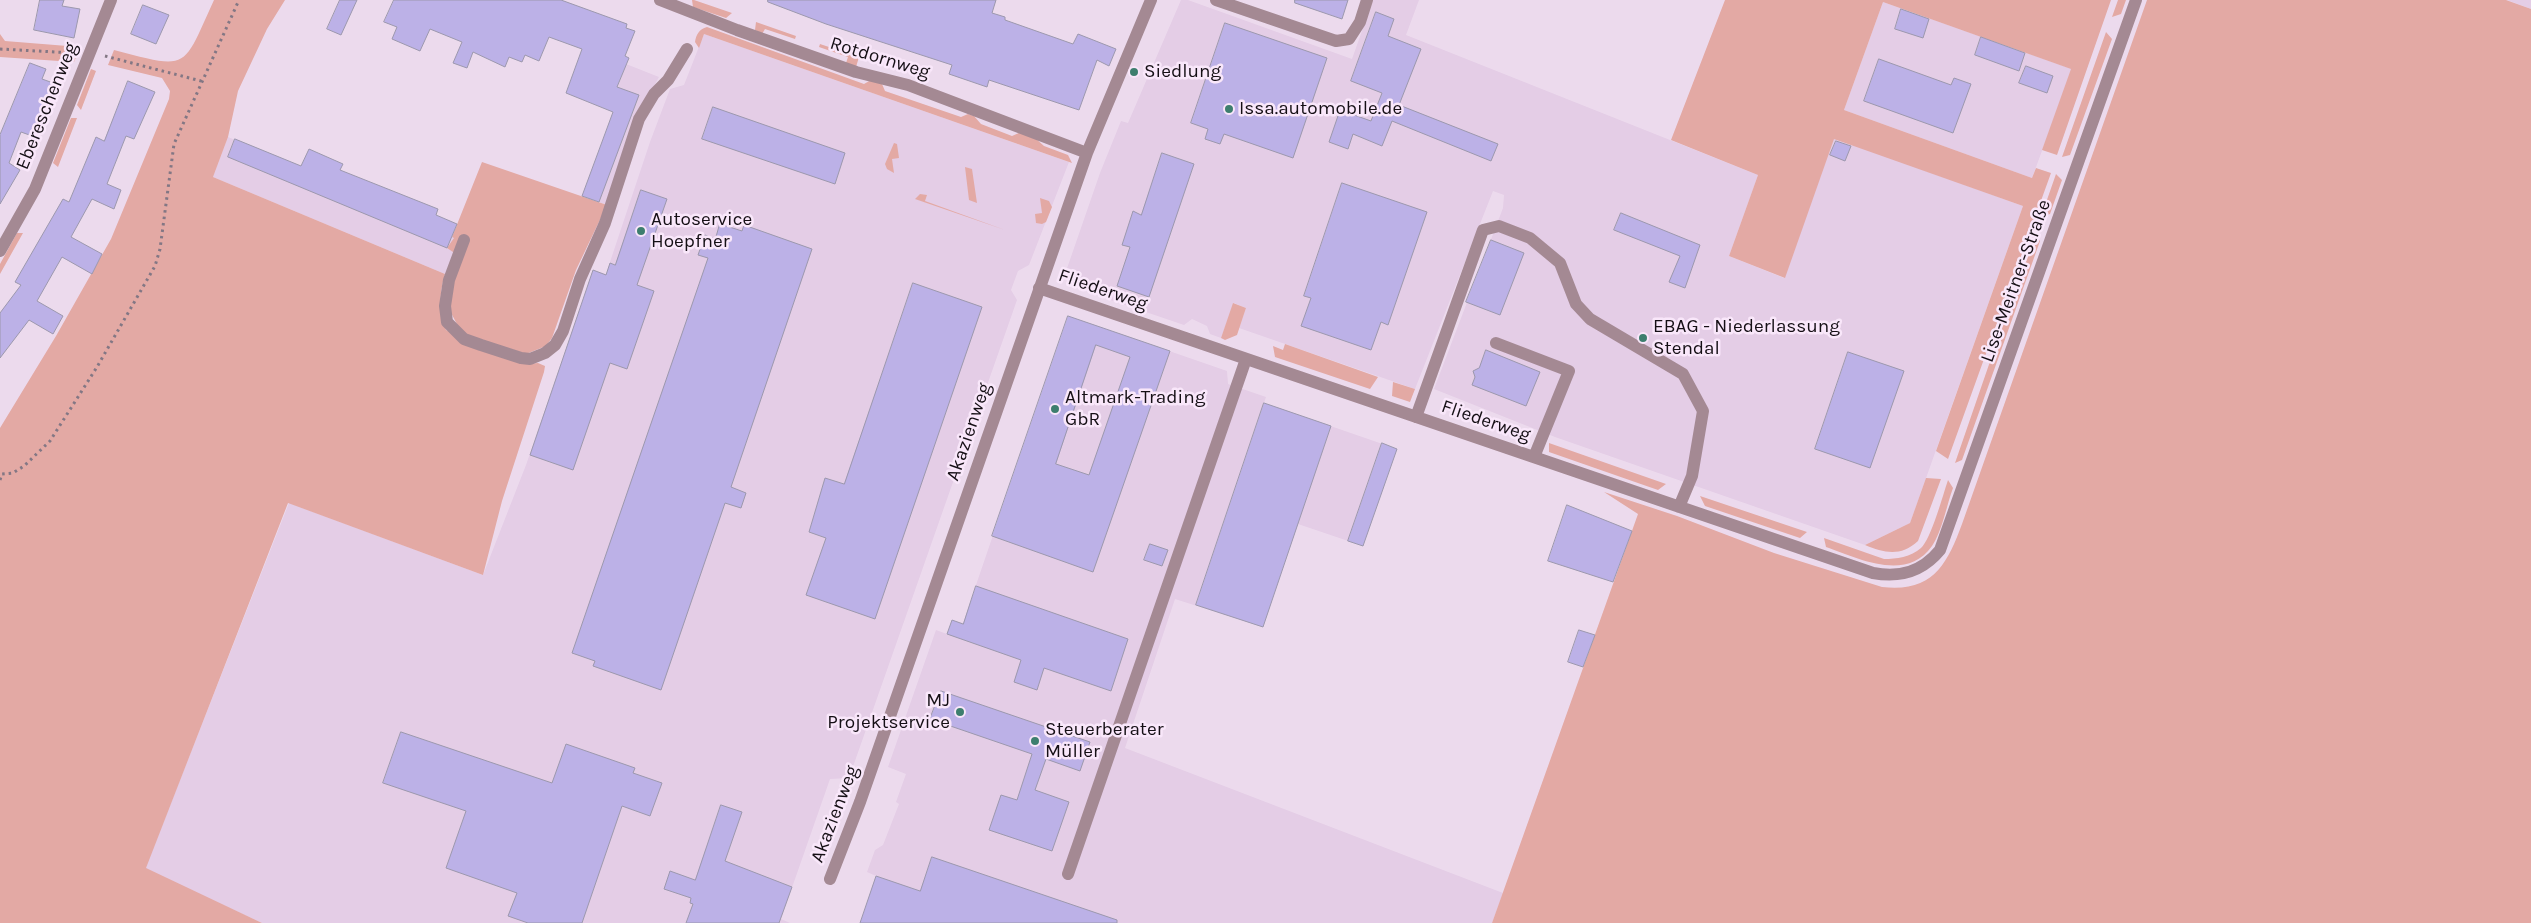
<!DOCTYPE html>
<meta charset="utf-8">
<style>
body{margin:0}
canvas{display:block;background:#ecdaed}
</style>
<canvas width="2531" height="923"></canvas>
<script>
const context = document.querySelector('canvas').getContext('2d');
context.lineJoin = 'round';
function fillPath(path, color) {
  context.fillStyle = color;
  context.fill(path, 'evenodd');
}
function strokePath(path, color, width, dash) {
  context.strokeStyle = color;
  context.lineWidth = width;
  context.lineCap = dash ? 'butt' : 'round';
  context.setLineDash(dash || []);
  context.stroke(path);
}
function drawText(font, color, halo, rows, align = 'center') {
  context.font = font + ' Karla,sans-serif';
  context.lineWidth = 5;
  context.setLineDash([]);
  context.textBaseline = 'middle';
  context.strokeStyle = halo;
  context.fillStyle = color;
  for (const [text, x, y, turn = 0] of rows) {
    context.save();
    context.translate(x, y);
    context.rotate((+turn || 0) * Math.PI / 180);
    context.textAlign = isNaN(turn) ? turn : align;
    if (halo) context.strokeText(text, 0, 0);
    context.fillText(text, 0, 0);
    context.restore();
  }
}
fillPath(new Path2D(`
 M 1181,0 L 1188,0 L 1352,59 L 1373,0 L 1419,0 L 1406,35 L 1758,175 L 1729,256 L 1784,278 L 1834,138 L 2023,206 L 1910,523 L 1865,545 L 1555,437 L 1434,389 L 1503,208 L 1504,195 L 1493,191 L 1415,389 L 1239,328 L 1246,308 L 1234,303 L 1221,338 L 1210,334 L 1207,326 L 1192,319 L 1184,325 L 1090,293 L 1091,289 L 1064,277 L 1100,173 L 1121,121 L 1128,123 Z
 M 2507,0 L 2531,0 L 2531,9 Z
 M 1883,2 L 2072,69 L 2032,178 L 1844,110 Z
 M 704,34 L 1069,162 L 1029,265 L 1018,271 L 1011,290 L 1017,300 L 849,778 L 830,779 L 781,919 L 790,923 L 262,923 L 145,869 L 289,503 L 483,575 L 526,465 L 593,270 L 606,274 L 650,142 L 670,89 L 684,85 Z
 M 626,64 L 659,77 L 639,113 L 607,205 L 582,196 L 622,89 L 618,87 Z
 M 228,137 L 462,234 L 445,274 L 213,177 Z
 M 1068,316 L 1227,371 L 1228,384 L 1266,397 L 1264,403 L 1397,449 L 1363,546 L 1298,524 L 1263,627 L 1175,599 L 1125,748 L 1503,893 L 1492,923 L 860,923 L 876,876 L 867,872 L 875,850 L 883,845 L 899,804 L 896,802 L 906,774 L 888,767 L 936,630 L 947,634 L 952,620 L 963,623 Z`), '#e4cde6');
fillPath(new Path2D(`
 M 214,0 L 285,0 L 267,29 L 238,91 L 228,137 L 213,177 L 445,274 C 439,294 439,310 446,330 L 528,364 L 538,363 L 545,366 L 544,372 L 502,501 L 483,575 L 288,503 L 146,868 L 262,923 L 0,923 L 0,428 L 56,336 L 111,239 L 169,99 L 170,91 L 162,78 L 108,65 L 114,50 C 190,70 182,70 214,0 Z
 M 692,0 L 694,0 L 732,13 L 726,18 L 693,7 Z
 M 1725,0 L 2111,0 L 2057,155 L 2042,150 L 2071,69 L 1883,2 L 1844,110 L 2032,178 L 2036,168 L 2051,173 L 1948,459 L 1936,451 L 2023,206 L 1834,139 L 1785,278 L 1729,256 L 1758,175 L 1671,140 Z
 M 2118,0 L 2126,0 L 2121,14 L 2112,17 Z
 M 2147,0 L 2506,0 L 2531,9 L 2531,923 L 1492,923 L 1638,514 L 1604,492 L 1677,516 L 1774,553 L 1882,587 C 1932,593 1947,565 1962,524 Z
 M 756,22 L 796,36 L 795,39 L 765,29 L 762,34 L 755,30 Z
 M 707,27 L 864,84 L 871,80 L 882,84 L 885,91 L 961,117 L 968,114 L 974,116 L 981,124 L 1012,136 L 1021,132 L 1034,137 L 1044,146 L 1068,155 L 1072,163 L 704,34 L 699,48 L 695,42 C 696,35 699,29 707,27 Z
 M 2106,32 L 2112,39 L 2070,155 L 2062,157 Z
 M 0,34 L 5,41 L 80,47 L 74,62 L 0,57 Z
 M 820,44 L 859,57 L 856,67 L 846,63 L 848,57 L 819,47 Z
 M 91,69 L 96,71 L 81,110 L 77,105 Z
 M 71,118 L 77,118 L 58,167 L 53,163 Z
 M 894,143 L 897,144 L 899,158 L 892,159 L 894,173 L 887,169 L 885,164 Z
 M 482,162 L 607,205 L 576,270 L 552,338 L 546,346 L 526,354 L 467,335 L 458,326 L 450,311 L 453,252 L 447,248 L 454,238 L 452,237 Z
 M 965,167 L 972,169 L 977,203 L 969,200 Z
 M 2056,174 L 2062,180 L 2050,214 L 2041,217 Z
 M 920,194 L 927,195 L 925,201 L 1005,230 L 915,199 Z
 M 1040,198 L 1049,201 L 1052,207 L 1046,222 L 1042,224 L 1036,223 L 1035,214 L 1042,213 Z
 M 17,233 L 23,233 L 0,274 L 0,264 Z
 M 2034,234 L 2040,241 L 1962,460 L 1955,463 Z
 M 1233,303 L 1246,308 L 1237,335 L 1225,340 L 1221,338 Z
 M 1285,344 L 1378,377 L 1370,389 L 1275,357 L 1273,346 L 1283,350 Z
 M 1393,382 L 1415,389 L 1410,402 L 1392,396 Z
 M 1549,443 L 1666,484 L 1658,490 L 1549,452 Z
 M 1926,478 L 1941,479 L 1918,541 C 1901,557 1884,553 1865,545 L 1910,523 Z
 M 1948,480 L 1953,488 C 1947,504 1942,532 1932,546 C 1906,583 1858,558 1826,547 L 1824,538 L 1884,559 C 1896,559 1911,557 1921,548 C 1931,539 1943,495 1948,480 Z
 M 1700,496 L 1807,532 L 1800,538 L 1705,506 Z`), '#e3a9a4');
const building = new Path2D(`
 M 40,0 L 64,0 L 62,6 L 80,9 L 74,38 L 34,30 Z
 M 340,0 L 357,0 L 341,35 L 327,29 Z
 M 394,0 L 561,0 L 627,24 L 626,28 L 635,31 L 625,56 L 629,58 L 617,87 L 639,95 L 599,202 L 582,196 L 613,112 L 566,93 L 582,49 L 549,37 L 539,61 L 525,55 L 522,62 L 509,57 L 505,67 L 473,52 L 467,68 L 453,63 L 462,42 L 430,29 L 420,51 L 392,39 L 397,27 L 384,22 Z
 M 768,0 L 996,0 L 992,13 L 1005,17 L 1005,20 L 1073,44 L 1078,34 L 1116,49 L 1109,66 L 1097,60 L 1079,110 L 989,80 L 987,87 L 949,74 L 952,65 L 826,24 L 768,2 Z
 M 1295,0 L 1348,0 L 1342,19 L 1295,3 Z
 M 143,5 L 169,15 L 156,44 L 131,34 Z
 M 1901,9 L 1929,19 L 1923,38 L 1895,29 Z
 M 1376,12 L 1394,19 L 1388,36 L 1421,49 L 1399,105 L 1498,144 L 1491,161 L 1392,121 L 1382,146 L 1353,134 L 1348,149 L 1329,142 L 1340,110 L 1371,121 L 1382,93 L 1351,81 Z
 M 1225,23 L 1327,58 L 1293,158 L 1224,134 L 1220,144 L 1205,139 L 1208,129 L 1191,123 Z
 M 1981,37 L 2025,53 L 2019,71 L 1975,55 Z
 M 1879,59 L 1951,85 L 1954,78 L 1971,84 L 1953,133 L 1864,101 Z
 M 30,63 L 46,69 L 42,79 L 56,84 L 35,137 L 21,132 L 9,163 L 20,170 L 0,204 L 0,135 Z
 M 2026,66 L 2053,76 L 2047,93 L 2019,83 Z
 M 128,81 L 155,92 L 134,139 L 126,136 L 107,184 L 121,190 L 114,209 L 92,199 L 71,237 L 102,254 L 92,274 L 62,257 L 37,301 L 63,316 L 53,334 L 29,320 L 0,358 L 0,313 L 21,285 L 15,282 L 63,199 L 69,202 L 96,137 L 104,141 Z
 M 713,107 L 845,153 L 835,184 L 702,139 Z
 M 235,139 L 301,166 L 309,149 L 343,164 L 340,170 L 438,209 L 436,215 L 457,224 L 447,248 L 228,157 Z
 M 1836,141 L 1851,146 L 1845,161 L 1830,155 Z
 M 1162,153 L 1194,164 L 1149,297 L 1117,286 L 1130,247 L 1122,245 L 1133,211 L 1141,215 Z
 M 1342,183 L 1427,212 L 1388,325 L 1381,322 L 1371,350 L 1301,326 L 1311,298 L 1304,296 Z
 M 641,190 L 667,199 L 637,285 L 654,291 L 627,369 L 610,363 L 573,470 L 530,455 L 593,270 L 606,275 L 610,263 L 615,265 Z
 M 1621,213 L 1700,245 L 1685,288 L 1669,282 L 1680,256 L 1614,230 Z
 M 720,224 L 742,231 L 744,225 L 812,249 L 731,487 L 746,493 L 741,508 L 725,503 L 661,690 L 593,666 L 595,661 L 572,653 L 708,258 L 698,255 L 705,235 L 715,239 Z
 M 1491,240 L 1524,253 L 1500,315 L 1466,302 Z
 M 913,283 L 982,307 L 875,619 L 806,595 L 826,538 L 809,532 L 825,478 L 844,484 Z
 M 1068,316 L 1170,351 L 1093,572 L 992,536 ZM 1096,345 L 1130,357 L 1089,475 L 1056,464 Z
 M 1486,350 L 1540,372 L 1526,406 L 1472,385 L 1475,377 L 1473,371 L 1479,368 Z
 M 1848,352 L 1904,371 L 1870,468 L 1815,449 Z
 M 1264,403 L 1331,426 L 1263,627 L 1196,605 Z
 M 1382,443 L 1397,449 L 1363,546 L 1348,541 Z
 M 1567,505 L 1632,531 L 1613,582 L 1548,561 Z
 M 1150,544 L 1168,550 L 1162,566 L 1144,560 Z
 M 976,586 L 1128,639 L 1111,691 L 1044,668 L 1037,690 L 1014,682 L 1021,660 L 947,634 L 952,620 L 963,624 Z
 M 1579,630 L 1595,635 L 1583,667 L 1568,662 Z
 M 941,691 L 1090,742 L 1080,771 L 1046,759 L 1035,790 L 1069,802 L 1052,851 L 989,830 L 1001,795 L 1017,800 L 1032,754 L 930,719 Z
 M 401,732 L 552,783 L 566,744 L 635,768 L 633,773 L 662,783 L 650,816 L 622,806 L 582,923 L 528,923 L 508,916 L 517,893 L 446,868 L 466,811 L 383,783 Z
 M 721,805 L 742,812 L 725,861 L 792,887 L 779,923 L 686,923 L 693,904 L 690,903 L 691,898 L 664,889 L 670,871 L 695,880 Z
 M 932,857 L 1117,920 L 1117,923 L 860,923 L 876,876 L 920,891 Z`);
fillPath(building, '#bcb1e7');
strokePath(building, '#9c98ad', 1);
strokePath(new Path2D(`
 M 0,49 L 74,53
 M 105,56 L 201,81
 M 0,480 L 2,474 L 13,473 L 24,466 L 50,441 L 97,367 L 155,266 L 160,249 L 174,144 L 239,0`), '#837784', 3, [2.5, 4]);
strokePath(new Path2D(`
 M 660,0 L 737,30 L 856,72 L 908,85 L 1087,153
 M 1216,0 L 1336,41 L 1349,39 L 1360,22 L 1367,0
 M 464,240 L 449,280 L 445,306 L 447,322 L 464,339 L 481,345 L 521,358 L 530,359 L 545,353 L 555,345 L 563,331 L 580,279 L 605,223 L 639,119 L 654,94 L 668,80 L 687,49
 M 0,251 L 35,189 L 111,0
 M 1039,288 L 1873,573 C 1900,578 1922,572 1940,550 L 2136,0
 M 1496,343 L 1569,371 L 1534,457
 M 1416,417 L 1483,230 L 1499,226 L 1530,238 L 1560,263 L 1576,304 L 1590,319 L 1683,374 L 1703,411 L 1692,476 L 1679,507
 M 1068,874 L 1246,359
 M 830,879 L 860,802 L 1087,153 L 1151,0`), '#a48993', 12);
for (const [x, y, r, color] of [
 [1134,72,5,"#3d7e6e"],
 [1229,109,5,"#3d7e6e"],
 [641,231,5,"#3d7e6e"],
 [1643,338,5,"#3d7e6e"],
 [1055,409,5,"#3d7e6e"],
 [960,712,5,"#3d7e6e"],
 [1035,741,5,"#3d7e6e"]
]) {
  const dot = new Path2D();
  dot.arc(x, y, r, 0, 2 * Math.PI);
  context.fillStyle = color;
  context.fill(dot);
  strokePath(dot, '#f9e7fa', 2);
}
drawText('19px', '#150f15', '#f9e7fa', [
 ["Rotdornweg",880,58,17],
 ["Ebereschenweg",47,106,-68],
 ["Lise-Meitner-Straße",2016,281,-70],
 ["Fliederweg",1103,290,19],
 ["Fliederweg",1486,421,19],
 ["Akazienweg",969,432,-71],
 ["Akazienweg",835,814,-69]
]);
drawText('19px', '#150f15', '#f9e7fa', [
 ["Siedlung",1144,72],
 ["Issa.automobile.de",1239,109],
 ["Autoservice",651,220],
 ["Hoepfner",651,242],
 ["EBAG - Niederlassung",1653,327],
 ["Stendal",1653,349],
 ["Altmark-Trading",1065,398],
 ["GbR",1065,420],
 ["MJ",950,701,"right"],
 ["Projektservice",950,723,"right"],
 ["Steuerberater",1045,730],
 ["Müller",1045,752]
], 'left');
</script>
